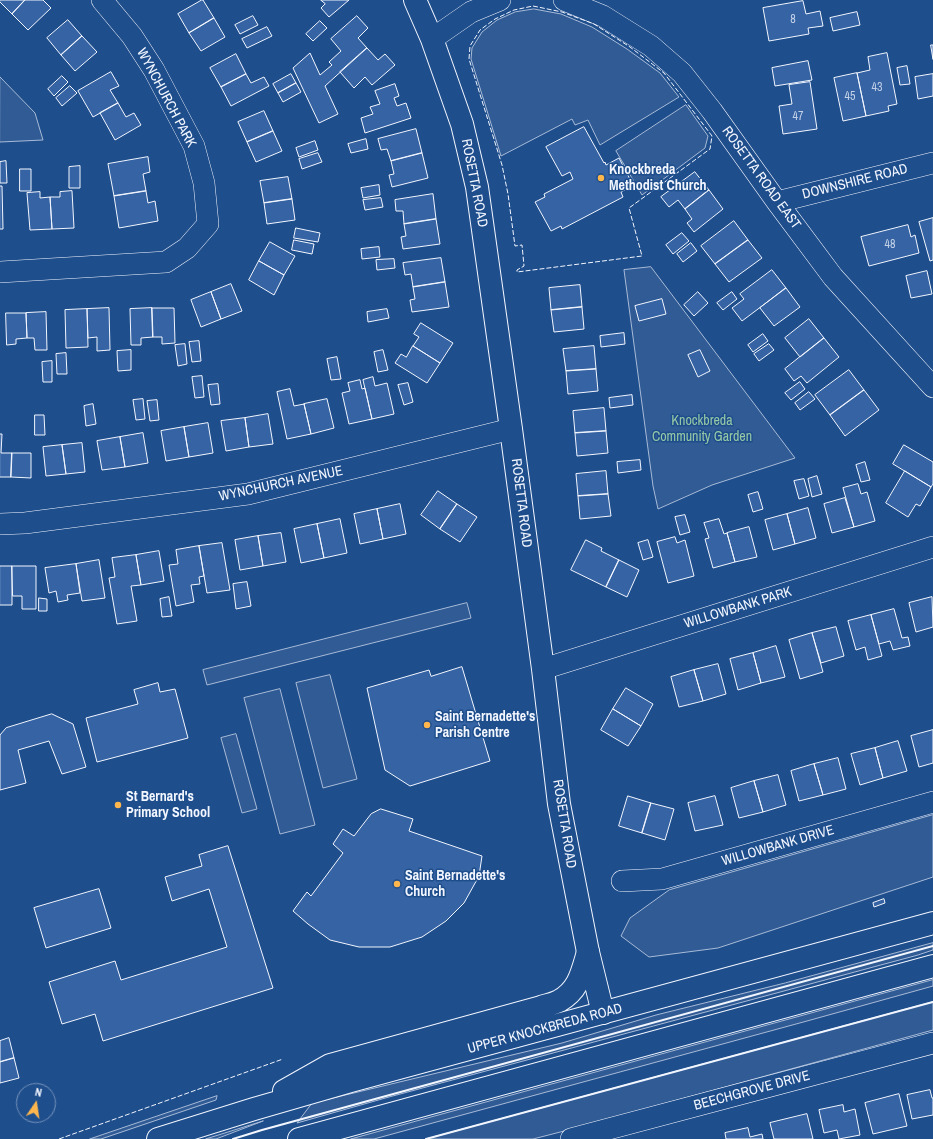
<!DOCTYPE html>
<style>
body{margin:0}
#map{position:relative;width:933px;height:1139px;overflow:hidden;background:#1f4e8c;font-family:"Archivo Narrow",sans-serif}
canvas{display:block}
.north{position:absolute;left:16px;top:1083px;width:40px;height:40px;box-sizing:border-box;background:#1f4e8c;border:1px solid #7391ba;border-radius:50%;rotate:13deg;font-size:11px;font-weight:700;line-height:16px;text-align:center;color:#f2f6ff}
.north::after{content:'';display:block;margin:auto;width:14px;height:18px;background:#ffb74d;clip-path:polygon(50% 0,100% 100%,50% 72%,0 100%)}
</style>
<div id="map">
<canvas width="933" height="1139"></canvas>
<div class="north">N</div>
</div>
<script>
const context = document.querySelector('canvas').getContext('2d');
context.lineJoin = 'round';
function fillPath(path, color) {
  context.fillStyle = color;
  context.fill(path, 'evenodd');
}
function strokePath(path, color, width, dash) {
  context.strokeStyle = color;
  context.lineWidth = width;
  context.lineCap = dash ? 'butt' : 'round';
  context.setLineDash(dash || []);
  context.stroke(path);
}
function drawText(font, color, halo, rows, align = 'center') {
  context.font = font + ' "Archivo Narrow",sans-serif';
  context.lineWidth = 3;
  context.setLineDash([]);
  context.textBaseline = 'middle';
  context.strokeStyle = halo;
  context.fillStyle = color;
  for (const [text, x, y, turn = 0] of rows) {
    context.save();
    context.translate(x, y);
    context.rotate((+turn || 0) * Math.PI / 180);
    context.textAlign = isNaN(turn) ? turn : align;
    if (halo) context.strokeText(text, 0, 0);
    context.fillText(text, 0, 0);
    context.restore();
  }
}
const built = new Path2D(`
 M 534,9 L 561,14 L 592,27 L 627,49 L 660,73 L 679,97 L 600,145 L 588,120 L 575,125 L 572,119 L 501,156 L 471,59 L 472,48 L 482,32 L 497,20 L 515,12 Z
 M 0,77 L 35,113 L 43,140 L 0,142 Z
 M 686,105 L 708,136 L 705,148 L 642,195 L 616,151 Z
 M 651,267 L 795,458 L 712,485 L 658,509 L 653,486 L 624,270 Z
 M 467,603 L 471,618 L 207,685 L 203,670 Z
 M 330,675 L 357,779 L 323,788 L 296,683 Z
 M 280,689 L 315,825 L 280,834 L 244,698 Z
 M 236,734 L 257,809 L 242,813 L 221,738 Z
 M 933,815 L 933,877 L 718,948 L 649,957 L 621,936 L 630,918 L 669,890 Z
 M 933,943 L 933,950 L 918,955 L 389,1097 L 297,1123 L 312,1103 L 562,1043 L 656,1015 L 785,983 Z
 M 933,980 L 933,986 L 807,1021 L 374,1139 L 351,1139 Z
 M 933,1002 L 933,1030 L 572,1129 L 533,1139 L 426,1139 Z
 M 217,1096 L 216,1100 L 101,1139 L 90,1139 Z
 M 263,1121 L 216,1139 L 206,1139 Z`);
fillPath(built, '#305b95');
strokePath(built, '#a8bbd7', 1);
const building = new Path2D(`
 M 0,0 L 25,0 L 12,14 L 0,2 Z
 M 25,0 L 43,0 L 51,8 L 28,30 L 12,14 Z
 M 202,0 L 203,0 L 214,18 L 189,33 L 178,14 Z
 M 321,0 L 349,0 L 329,17 L 321,8 L 325,4 Z
 M 803,1 L 806,14 L 820,11 L 823,26 L 808,28 L 809,34 L 769,41 L 763,8 Z
 M 857,12 L 860,25 L 833,31 L 830,18 Z
 M 253,16 L 258,25 L 240,34 L 235,25 Z
 M 357,16 L 368,28 L 358,38 L 367,48 L 325,86 L 338,114 L 319,123 L 293,68 L 310,53 L 320,75 L 332,65 L 329,62 L 341,51 L 331,39 Z
 M 214,18 L 225,37 L 201,51 L 189,33 Z
 M 68,20 L 82,36 L 61,55 L 47,38 Z
 M 320,21 L 327,28 L 313,41 L 306,34 Z
 M 267,27 L 272,36 L 247,48 L 242,39 Z
 M 82,36 L 97,52 L 75,71 L 61,55 Z
 M 931,45 L 933,45 L 933,59 Z
 M 367,48 L 378,60 L 385,54 L 395,65 L 372,85 L 365,77 L 354,88 L 340,72 Z
 M 887,53 L 897,104 L 888,106 L 889,111 L 866,116 L 857,73 L 870,70 L 868,57 Z
 M 236,54 L 246,74 L 221,87 L 210,68 Z
 M 808,61 L 812,80 L 775,86 L 772,68 Z
 M 907,66 L 910,84 L 900,85 L 897,68 Z
 M 111,72 L 119,86 L 110,90 L 118,103 L 93,117 L 78,91 Z
 M 857,73 L 866,116 L 843,121 L 834,78 Z
 M 246,74 L 251,83 L 264,77 L 269,86 L 231,106 L 221,87 Z
 M 291,74 L 296,83 L 278,93 L 273,84 Z
 M 933,74 L 933,96 L 918,99 L 915,77 Z
 M 62,76 L 68,82 L 54,96 L 48,89 Z
 M 810,82 L 817,129 L 783,134 L 779,106 L 792,104 L 789,85 Z
 M 296,83 L 301,92 L 283,102 L 278,93 Z
 M 395,84 L 399,96 L 394,98 L 397,106 L 406,103 L 411,118 L 365,133 L 361,118 L 373,114 L 370,107 L 380,104 L 375,91 Z
 M 70,86 L 77,93 L 62,106 L 56,98 Z
 M 118,103 L 126,117 L 134,113 L 141,125 L 115,140 L 100,113 Z
 M 264,111 L 273,131 L 247,142 L 238,122 Z
 M 584,127 L 604,163 L 605,162 L 606,165 L 619,158 L 633,185 L 621,192 L 623,197 L 562,229 L 561,226 L 551,231 L 535,202 L 545,197 L 544,194 L 573,179 L 570,172 L 562,176 L 546,147 Z
 M 416,129 L 422,153 L 391,161 L 387,149 L 381,150 L 378,139 Z
 M 273,131 L 282,151 L 256,162 L 247,142 Z
 M 366,139 L 368,149 L 351,153 L 348,144 Z
 M 315,141 L 318,150 L 299,157 L 296,148 Z
 M 318,153 L 322,162 L 302,169 L 299,159 Z
 M 422,153 L 428,178 L 392,187 L 389,175 L 394,174 L 391,161 Z
 M 148,157 L 150,172 L 143,174 L 146,191 L 114,196 L 108,164 Z
 M 6,161 L 7,183 L 0,183 L 0,162 Z
 M 80,166 L 80,188 L 69,188 L 69,167 Z
 M 20,169 L 31,169 L 31,191 L 20,191 Z
 M 695,172 L 709,190 L 685,209 L 678,200 L 669,207 L 661,197 Z
 M 288,177 L 292,199 L 264,203 L 260,181 Z
 M 379,185 L 380,195 L 363,198 L 361,188 Z
 M 0,186 L 2,186 L 3,229 L 0,229 Z
 M 709,190 L 723,209 L 694,232 L 687,223 L 692,219 L 685,209 Z
 M 72,191 L 74,228 L 52,229 L 50,197 L 60,197 L 60,192 Z
 M 146,191 L 148,203 L 155,201 L 158,221 L 119,228 L 114,196 Z
 M 40,192 L 40,198 L 50,197 L 52,229 L 30,230 L 27,193 Z
 M 433,194 L 436,219 L 404,224 L 403,211 L 396,211 L 395,200 Z
 M 381,198 L 383,207 L 365,210 L 363,200 Z
 M 292,199 L 295,220 L 267,224 L 264,203 Z
 M 933,218 L 933,260 L 930,261 L 919,222 Z
 M 436,219 L 440,244 L 403,249 L 401,237 L 406,236 L 404,224 Z
 M 734,221 L 748,240 L 715,264 L 701,246 Z
 M 908,225 L 911,237 L 915,235 L 919,253 L 869,266 L 861,237 Z
 M 296,228 L 320,233 L 318,242 L 294,238 Z
 M 682,233 L 689,241 L 673,254 L 666,245 Z
 M 294,240 L 314,244 L 312,254 L 292,250 Z
 M 748,240 L 762,258 L 729,282 L 715,264 Z
 M 270,242 L 295,256 L 284,275 L 259,261 Z
 M 691,243 L 697,251 L 683,262 L 677,254 Z
 M 379,247 L 380,257 L 362,259 L 361,249 Z
 M 441,258 L 445,282 L 413,287 L 411,274 L 405,275 L 403,263 Z
 M 394,259 L 395,268 L 377,270 L 376,260 Z
 M 259,261 L 284,275 L 274,295 L 249,280 Z
 M 772,270 L 786,288 L 742,321 L 732,308 L 744,299 L 740,294 Z
 M 927,271 L 932,294 L 911,298 L 906,276 Z
 M 445,282 L 449,307 L 412,312 L 410,300 L 415,299 L 413,287 Z
 M 231,284 L 242,311 L 221,319 L 211,292 Z
 M 580,285 L 582,307 L 551,310 L 549,288 Z
 M 786,288 L 800,307 L 774,326 L 760,308 Z
 M 211,292 L 221,319 L 201,327 L 191,300 Z
 M 698,292 L 708,303 L 694,316 L 684,305 Z
 M 732,292 L 737,299 L 723,310 L 717,303 Z
 M 662,299 L 666,314 L 639,321 L 635,306 Z
 M 582,307 L 584,329 L 554,332 L 551,310 Z
 M 109,308 L 110,350 L 97,351 L 97,337 L 88,338 L 87,309 Z
 M 152,308 L 153,337 L 141,338 L 141,345 L 131,345 L 130,309 Z
 M 152,308 L 174,308 L 175,343 L 162,344 L 162,337 L 153,337 Z
 M 87,309 L 88,347 L 66,348 L 65,310 Z
 M 387,309 L 389,318 L 368,322 L 367,312 Z
 M 46,312 L 47,350 L 35,350 L 34,338 L 27,338 L 26,313 Z
 M 6,313 L 26,313 L 27,338 L 16,339 L 16,344 L 7,345 Z
 M 809,319 L 824,338 L 800,357 L 785,338 Z
 M 421,323 L 453,343 L 440,363 L 413,346 L 419,337 L 414,334 Z
 M 624,333 L 625,344 L 601,347 L 600,336 Z
 M 763,334 L 768,341 L 753,352 L 748,345 Z
 M 824,338 L 839,357 L 807,383 L 801,376 L 794,381 L 785,369 Z
 M 199,341 L 201,361 L 192,362 L 189,342 Z
 M 185,344 L 187,364 L 178,366 L 175,345 Z
 M 769,344 L 774,350 L 759,361 L 754,354 Z
 M 413,346 L 440,363 L 427,383 L 395,363 L 401,354 L 406,357 Z
 M 594,346 L 596,369 L 566,371 L 563,349 Z
 M 131,350 L 131,370 L 118,371 L 117,351 Z
 M 383,350 L 388,370 L 378,372 L 374,352 Z
 M 700,350 L 710,371 L 698,377 L 688,355 Z
 M 66,353 L 67,374 L 57,374 L 56,354 Z
 M 337,357 L 341,379 L 331,380 L 327,359 Z
 M 52,361 L 52,382 L 43,382 L 42,362 Z
 M 596,369 L 598,391 L 568,394 L 566,371 Z
 M 849,370 L 864,390 L 830,415 L 815,395 Z
 M 202,376 L 204,397 L 195,398 L 192,377 Z
 M 373,377 L 375,386 L 387,383 L 394,414 L 372,419 L 363,380 Z
 M 360,380 L 362,389 L 365,388 L 372,419 L 349,424 L 342,393 L 350,391 L 348,383 Z
 M 800,382 L 805,389 L 791,400 L 785,393 Z
 M 408,383 L 413,402 L 404,405 L 398,385 Z
 M 218,384 L 220,404 L 211,405 L 208,385 Z
 M 290,389 L 294,406 L 304,404 L 311,434 L 287,439 L 277,392 Z
 M 864,390 L 879,410 L 845,436 L 830,415 Z
 M 809,392 L 815,399 L 800,410 L 795,403 Z
 M 632,395 L 633,405 L 610,408 L 609,398 Z
 M 143,399 L 145,419 L 136,420 L 133,400 Z
 M 327,399 L 334,428 L 311,434 L 304,404 Z
 M 157,400 L 159,420 L 150,421 L 147,401 Z
 M 93,404 L 96,424 L 86,426 L 84,406 Z
 M 604,408 L 606,431 L 575,433 L 573,411 Z
 M 268,414 L 273,444 L 249,447 L 245,418 Z
 M 35,415 L 44,415 L 45,435 L 35,435 Z
 M 245,418 L 249,447 L 226,451 L 221,421 Z
 M 208,423 L 213,453 L 189,457 L 184,427 Z
 M 184,427 L 189,457 L 166,461 L 161,431 Z
 M 606,431 L 608,453 L 577,456 L 575,433 Z
 M 143,433 L 148,463 L 125,467 L 120,437 Z
 M 0,434 L 2,434 L 1,453 L 12,453 L 11,477 L 0,477 Z
 M 120,437 L 125,467 L 102,470 L 97,441 Z
 M 82,443 L 85,472 L 66,474 L 62,445 Z
 M 62,445 L 66,474 L 46,476 L 43,447 Z
 M 904,445 L 933,462 L 933,484 L 931,487 L 893,464 Z
 M 12,453 L 31,453 L 31,478 L 11,477 Z
 M 640,460 L 641,470 L 618,473 L 617,462 Z
 M 865,462 L 870,480 L 861,482 L 856,465 Z
 M 606,471 L 608,494 L 578,496 L 576,474 Z
 M 905,471 L 931,487 L 920,506 L 916,504 L 908,517 L 886,503 Z
 M 817,476 L 822,494 L 812,497 L 808,479 Z
 M 804,479 L 809,496 L 799,499 L 794,481 Z
 M 858,484 L 861,494 L 867,492 L 875,521 L 854,527 L 843,488 Z
 M 438,491 L 457,504 L 440,529 L 421,515 Z
 M 758,492 L 763,509 L 753,512 L 748,495 Z
 M 608,494 L 611,516 L 580,519 L 578,496 Z
 M 845,498 L 854,527 L 832,533 L 824,504 Z
 M 400,504 L 406,534 L 383,539 L 377,509 Z
 M 457,504 L 477,517 L 460,542 L 440,529 Z
 M 808,508 L 816,538 L 795,544 L 787,514 Z
 M 377,509 L 383,539 L 360,544 L 354,514 Z
 M 787,514 L 795,544 L 773,550 L 765,520 Z
 M 685,515 L 690,532 L 680,535 L 675,517 Z
 M 340,519 L 347,553 L 324,558 L 317,524 Z
 M 719,519 L 724,534 L 727,533 L 735,562 L 713,568 L 705,539 L 709,538 L 704,523 Z
 M 317,524 L 324,558 L 301,563 L 294,529 Z
 M 749,527 L 757,557 L 735,562 L 727,533 Z
 M 281,533 L 286,562 L 263,566 L 258,536 Z
 M 258,536 L 263,566 L 240,570 L 235,540 Z
 M 675,537 L 677,543 L 685,540 L 694,576 L 668,583 L 657,542 Z
 M 586,540 L 602,548 L 601,551 L 619,560 L 606,587 L 571,570 Z
 M 648,540 L 653,557 L 643,560 L 638,543 Z
 M 222,543 L 230,590 L 207,593 L 199,546 Z
 M 199,546 L 204,576 L 199,577 L 200,584 L 191,585 L 194,602 L 176,606 L 169,565 L 178,564 L 176,550 Z
 M 159,551 L 164,581 L 141,585 L 136,555 Z
 M 136,555 L 141,585 L 131,586 L 137,621 L 117,624 L 109,578 L 115,577 L 112,558 Z
 M 99,560 L 105,598 L 82,601 L 76,564 Z
 M 619,560 L 639,570 L 627,597 L 606,587 Z
 M 76,564 L 80,593 L 67,595 L 68,600 L 58,602 L 56,591 L 49,593 L 45,568 Z
 M 0,566 L 12,566 L 12,605 L 0,605 Z
 M 12,566 L 36,566 L 36,609 L 22,609 L 22,596 L 13,596 Z
 M 247,582 L 251,606 L 236,609 L 233,584 Z
 M 169,597 L 172,616 L 162,617 L 160,599 Z
 M 932,597 L 933,627 L 916,632 L 909,603 Z
 M 39,598 L 47,599 L 47,611 L 39,611 Z
 M 894,609 L 902,638 L 908,637 L 910,646 L 893,650 L 890,641 L 879,644 L 871,615 Z
 M 871,615 L 882,656 L 868,660 L 865,647 L 856,650 L 848,621 Z
 M 836,627 L 844,656 L 821,663 L 812,633 Z
 M 812,633 L 823,672 L 800,679 L 789,640 Z
 M 776,646 L 785,677 L 761,683 L 753,653 Z
 M 753,653 L 761,683 L 738,690 L 730,659 Z
 M 718,664 L 726,694 L 703,701 L 694,670 Z
 M 462,667 L 490,761 L 410,786 L 385,770 L 367,688 L 429,670 L 431,676 Z
 M 694,670 L 703,701 L 679,707 L 671,677 Z
 M 158,683 L 160,692 L 175,689 L 188,738 L 97,762 L 86,718 L 138,704 L 134,690 Z
 M 626,688 L 653,704 L 641,726 L 613,709 Z
 M 613,709 L 641,726 L 628,746 L 601,730 Z
 M 52,714 L 73,724 L 86,767 L 62,774 L 49,741 L 18,750 L 26,783 L 0,790 L 0,735 L 6,728 Z
 M 933,730 L 933,763 L 919,767 L 911,736 Z
 M 898,741 L 907,771 L 883,778 L 875,748 Z
 M 875,748 L 883,778 L 860,785 L 851,754 Z
 M 838,758 L 846,789 L 823,795 L 814,764 Z
 M 814,764 L 823,795 L 799,801 L 791,771 Z
 M 778,775 L 786,805 L 763,812 L 754,781 Z
 M 754,781 L 763,812 L 739,818 L 731,788 Z
 M 628,796 L 651,803 L 642,833 L 619,826 Z
 M 715,796 L 723,825 L 695,831 L 688,803 Z
 M 651,803 L 674,809 L 665,840 L 642,833 Z
 M 381,809 L 413,819 L 409,831 L 482,856 L 479,876 L 464,903 L 446,921 L 422,937 L 390,947 L 359,947 L 330,940 L 308,924 L 293,911 L 307,892 L 311,896 L 343,853 L 333,844 L 343,829 L 354,836 L 371,814 Z
 M 228,846 L 273,988 L 103,1041 L 95,1014 L 62,1024 L 49,982 L 115,961 L 121,980 L 227,947 L 209,889 L 172,901 L 165,877 L 202,866 L 199,855 Z
 M 99,889 L 111,928 L 46,948 L 34,908 Z
 M 884,899 L 885,903 L 874,907 L 873,903 Z
 M 9,1038 L 14,1058 L 0,1062 L 0,1041 Z
 M 14,1058 L 19,1078 L 0,1083 L 0,1062 Z
 M 930,1090 L 932,1098 L 933,1098 L 933,1115 L 912,1119 L 907,1095 Z
 M 899,1094 L 907,1126 L 873,1134 L 865,1103 Z
 M 843,1105 L 844,1112 L 855,1109 L 860,1135 L 839,1139 L 837,1130 L 824,1133 L 819,1110 Z
 M 807,1114 L 813,1139 L 774,1139 L 770,1123 Z
 M 748,1128 L 750,1137 L 762,1134 L 763,1139 L 726,1139 L 725,1133 Z`);
fillPath(building, '#3563a3');
strokePath(building, '#f2f6ff', 1);
const minor = new Path2D(`
 M 564,0 L 603,16 L 651,46 L 682,73 L 712,111 L 777,202 L 833,277 L 933,387
 M 432,39 L 471,12 L 500,0
 M 777,202 L 933,163
 M 0,272 L 166,262 L 187,248 L 208,224 L 204,183 L 194,146 L 154,70 L 132,36 L 102,0
 M 0,524 L 25,523 L 248,494 L 511,429
 M 543,669 L 933,547
 M 622,881 L 662,879 L 933,802
 M 571,1139 L 933,1043`);
const tertiary = new Path2D(`
 M 415,0 L 432,39 L 462,124 L 477,187 L 511,429 L 543,669 L 559,804 L 588,952 L 603,1013`);
const trunk = new Path2D(`
 M 284,1091 L 330,1065 L 541,1007 C 547,1005 553,1004 559,1001 C 579,990 582,972 588,952
 M 158,1139 L 254,1109 L 351,1081 L 933,923
 M 299,1139 L 933,966`);
strokePath(minor, '#f2f6ff', 22);
strokePath(tertiary, '#f2f6ff', 24);
strokePath(trunk, '#f2f6ff', 24);
strokePath(minor, '#1f4e8c', 21);
strokePath(tertiary, '#1f4e8c', 22);
strokePath(trunk, '#1f4e8c', 22);
strokePath(new Path2D(`
 M 533,6 L 562,12 L 594,24 L 630,47 L 664,73 L 712,136 L 710,149 L 629,208 L 642,256 L 517,272 L 517,270 L 524,266 L 522,245 L 515,246 L 508,194 L 502,165 L 469,59 L 470,46 L 480,30 L 495,19 L 514,10 Z
 M 59,1139 L 283,1059`), '#f2f6ff', 1, [5, 2]);
strokePath(new Path2D(`
 M 233,1139 L 262,1130 L 933,946
 M 426,1139 L 933,1002`), '#f2f6ff', 2);
for (const [x, y, r, color] of [
 [601,178,4,"#ffb74d"],
 [427,725,4,"#ffb74d"],
 [118,805,4,"#ffb74d"],
 [397,884,4,"#ffb74d"]
]) {
  const dot = new Path2D();
  dot.arc(x, y, r, 0, 2 * Math.PI);
  context.fillStyle = color;
  context.fill(dot);
  strokePath(dot, '#1f4e8c', 1.5);
}
drawText('12px', '#c3d1e8', null, [
 ["8",793,20],
 ["43",877,88],
 ["45",850,97],
 ["47",798,117],
 ["48",890,245]
]);
drawText('14px', '#f2f6ff', '#1f4e8c', [
 ["WYNCHURCH PARK",166,98,62],
 ["ROSETTA ROAD EAST",761,178,54],
 ["DOWNSHIRE ROAD",855,182,-14],
 ["ROSETTA ROAD",474,183,79],
 ["WYNCHURCH AVENUE",281,484,-12],
 ["ROSETTA ROAD",521,503,83],
 ["WILLOWBANK PARK",738,608,-17],
 ["ROSETTA ROAD",564,824,81],
 ["WILLOWBANK DRIVE",778,846,-16],
 ["UPPER KNOCKBREDA ROAD",545,1029,-15],
 ["BEECHGROVE DRIVE",752,1091,-15]
]);
drawText('bold 14px', '#f2f6ff', '#1f4e8c', [
 ["Knockbreda",609,170],
 ["Methodist Church",609,186],
 ["Saint Bernadette's",435,717],
 ["Parish Centre",435,733],
 ["St Bernard's",126,797],
 ["Primary School",126,813],
 ["Saint Bernadette's",405,876],
 ["Church",405,892]
], 'left');
drawText('14px', '#97c8a6', '#1f4e8c', [
 ["Knockbreda",702,421],
 ["Community Garden",702,437]
]);
</script>
